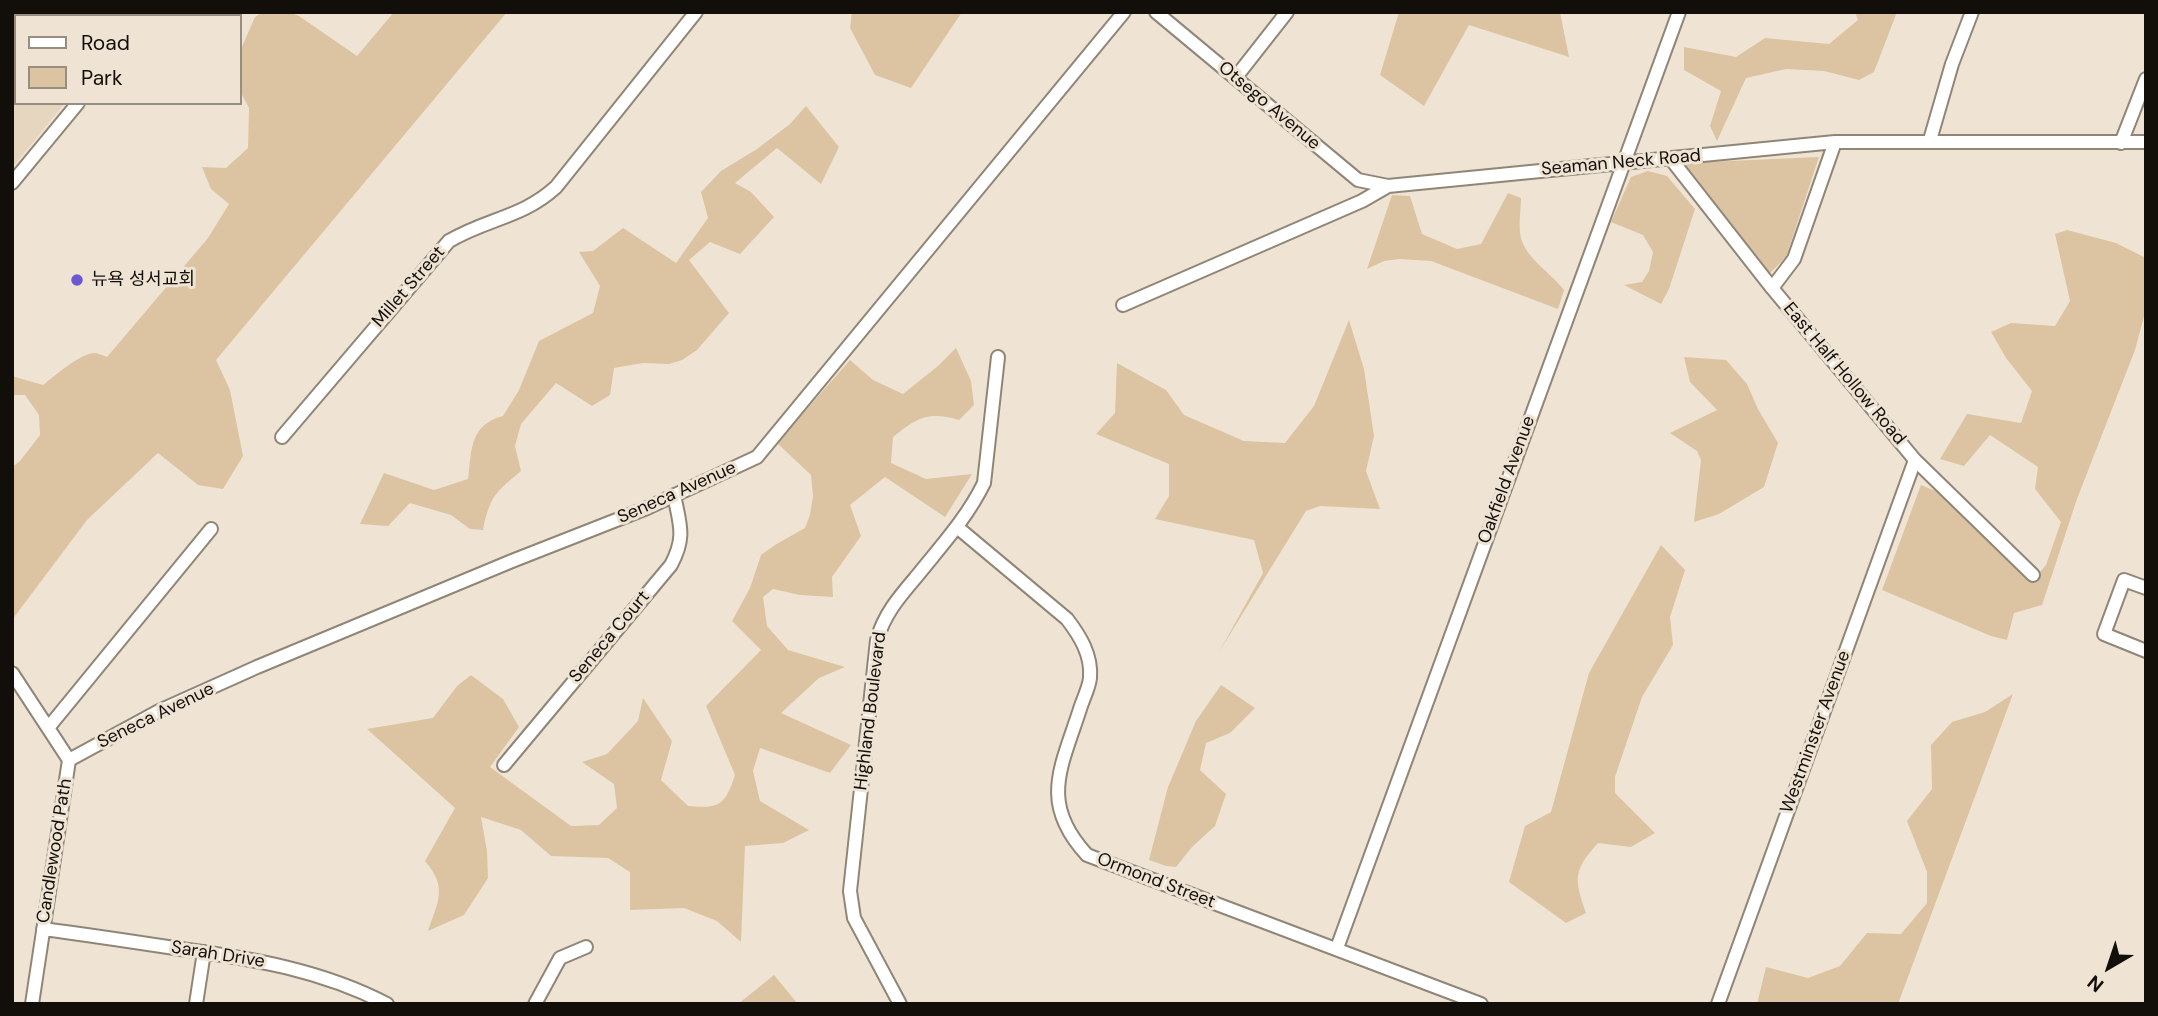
<!DOCTYPE html>
<meta charset="utf-8">
<style>
body{margin:0}
#map{position:relative;width:2158px;height:1016px;overflow:hidden;background:#efe4d4;font-family:"DM Sans",sans-serif}
canvas{display:block}
.frame{position:absolute;inset:0;border:14px solid #120e09;pointer-events:none}
.legend{position:absolute;left:14px;top:14px;width:228px;height:91px;box-sizing:border-box;background:#efe4d4;border:2px solid #978e83;margin:0;padding:9px 12px;list-style:none;font-size:21px;color:#120e09}
.legend li{display:flex;align-items:center;gap:14px;height:35px}
.legend b{width:35px;border:2px solid #978e83}
.north{position:absolute;left:2074px;top:932px;width:70px;height:70px;-webkit-text-stroke:5px #efe4d4;paint-order:stroke;rotate:219deg;font-size:19px;font-weight:700;line-height:28px;text-align:center;color:#120e09}
.north::after{content:'';display:block;margin:auto;width:24px;height:32px;background:#120e09;clip-path:polygon(50% 0,100% 100%,50% 72%,0 100%)}
</style>
<div id="map">
<canvas width="2158" height="1016"></canvas>
<div class="frame"></div>
<ul class="legend">
<li><b style="height:9px;background:#fff"></b>Road</li>
<li><b style="height:19px;background:#dcc4a2"></b>Park</li>
</ul>
<div class="north">N</div>
</div>
<script>
const context = document.querySelector('canvas').getContext('2d');
context.lineJoin = 'round';
function fillPath(path, color) {
  context.fillStyle = color;
  context.fill(path, 'evenodd');
}
function strokePath(path, color, width, dash) {
  context.strokeStyle = color;
  context.lineWidth = width;
  context.lineCap = dash ? 'butt' : 'round';
  context.setLineDash(dash || []);
  context.stroke(path);
}
function drawText(font, color, halo, rows, align = 'center') {
  context.font = font + ' "DM Sans","Noto Sans KR",sans-serif';
  context.lineWidth = 6;
  context.setLineDash([]);
  context.textBaseline = 'middle';
  context.strokeStyle = halo;
  context.fillStyle = color;
  for (const [text, x, y, turn = 0] of rows) {
    context.save();
    context.translate(x, y);
    context.rotate((+turn || 0) * Math.PI / 180);
    context.textAlign = isNaN(turn) ? turn : align;
    if (halo) context.strokeText(text, 0, 0);
    context.fillText(text, 0, 0);
    context.restore();
  }
}
fillPath(new Path2D(`
 M 12,12 L 50,12 L 54,16 L 16,16 L 16,103 L 65,103 L 12,168 Z`), '#e6d6c0');
fillPath(new Path2D(`
 M 263,12 L 289,12 L 299,16 L 357,56 L 394,12 L 507,12 L 216,360 L 230,390 L 243,456 L 223,489 L 198,485 L 158,453 L 87,520 L 12,620 L 12,467 L 20,461 L 40,435 L 39,415 L 25,395 L 12,395 L 12,376 L 43,385 C 55,376 81,352 96,353 C 100,354 104,356 107,357 L 208,238 L 229,204 L 211,189 L 202,167 L 226,168 L 248,148 L 249,108 L 240,91 L 240,51 L 255,17 Z
 M 852,12 L 962,12 L 911,88 L 875,75 L 850,28 Z
 M 1399,12 L 1560,12 L 1569,57 L 1469,25 L 1424,106 L 1380,75 Z
 M 1855,12 L 1897,12 L 1874,72 L 1859,80 L 1824,71 L 1786,69 L 1746,78 L 1717,141 L 1710,126 L 1721,91 L 1684,70 L 1684,47 L 1736,57 L 1765,38 L 1829,44 L 1858,20 Z
 M 806,106 L 839,147 L 821,184 L 777,148 L 735,183 L 751,192 L 774,217 L 740,254 L 710,242 L 689,260 L 729,313 L 697,350 L 682,360 L 669,364 L 643,363 L 614,368 L 610,395 L 592,406 L 556,383 L 521,424 L 515,446 L 521,471 C 495,493 490,496 483,530 L 470,529 L 451,515 L 410,503 L 388,526 L 360,524 L 384,473 L 434,490 L 468,479 C 472,450 469,425 503,416 L 519,390 L 539,341 L 593,313 L 600,286 L 579,252 L 593,251 L 623,228 L 676,263 L 708,218 L 701,192 L 721,171 L 757,149 L 790,124 Z
 M 1819,157 L 1786,257 L 1770,273 L 1684,163 Z
 M 1648,171 L 1667,176 L 1695,209 L 1669,289 L 1661,304 L 1624,285 L 1642,282 L 1649,271 L 1653,252 L 1643,235 L 1611,222 L 1631,177 Z
 M 1508,193 L 1521,198 C 1521,209 1518,226 1521,238 C 1526,258 1551,273 1564,290 L 1558,309 L 1431,261 L 1399,259 L 1384,261 L 1367,269 L 1392,195 L 1410,196 L 1422,234 L 1457,249 L 1481,244 Z
 M 2067,230 L 2116,243 L 2146,258 L 2146,309 L 2135,350 L 2077,499 L 2042,605 L 2014,613 L 2007,640 L 1991,636 L 1882,590 L 1921,485 L 1938,492 L 2034,579 L 2046,565 L 2061,522 L 2035,489 L 2038,467 L 1990,435 L 1964,466 L 1940,459 L 1967,414 L 2021,423 L 2032,391 L 2006,358 L 1991,332 L 2011,323 L 2055,326 L 2070,301 L 2055,234 Z
 M 1349,320 L 1364,369 L 1374,436 L 1366,471 L 1380,509 L 1320,506 L 1306,511 L 1219,652 L 1263,573 L 1254,540 L 1155,519 L 1169,496 L 1169,464 L 1096,434 L 1115,413 L 1117,363 L 1166,390 L 1184,415 L 1244,441 L 1285,443 L 1314,406 Z
 M 956,348 L 971,381 L 974,405 L 959,420 C 928,411 917,418 893,437 L 891,463 L 926,479 L 972,474 L 945,517 L 885,477 L 850,505 L 861,536 L 832,577 L 833,597 L 800,595 L 773,589 L 763,597 L 767,626 L 788,650 L 845,667 L 819,678 L 781,713 L 851,745 L 830,773 L 760,748 L 753,771 L 760,801 L 809,830 L 783,843 L 745,846 L 741,942 L 717,921 L 684,908 L 630,910 L 630,872 L 608,858 L 551,856 L 521,830 L 481,817 L 487,851 L 488,878 L 464,915 L 428,931 C 438,901 448,888 425,861 L 455,808 L 367,729 L 433,718 L 457,686 L 471,675 L 503,699 L 519,727 L 490,767 L 571,826 L 599,825 L 617,808 L 614,784 L 582,762 L 607,754 L 638,721 L 643,698 L 672,741 L 661,780 L 688,806 C 720,809 725,805 735,775 L 706,706 L 761,650 L 732,621 L 750,588 L 761,555 L 775,545 L 805,528 L 810,515 L 813,496 L 811,475 L 777,443 L 850,360 L 873,380 L 903,394 L 938,366 Z
 M 1684,357 L 1726,360 L 1747,384 L 1758,409 L 1778,443 L 1764,487 L 1719,514 L 1694,522 L 1701,460 L 1697,451 L 1670,433 L 1717,410 L 1690,382 Z
 M 1661,545 L 1685,570 L 1670,617 L 1673,645 L 1642,697 L 1615,777 L 1615,793 L 1655,833 L 1631,847 L 1598,843 C 1573,871 1574,878 1586,913 L 1566,923 L 1509,882 L 1525,826 L 1551,812 L 1589,673 Z
 M 1221,685 L 1255,708 L 1230,733 L 1206,743 L 1200,770 L 1226,794 L 1215,826 L 1192,847 L 1176,867 L 1166,866 L 1149,860 L 1168,787 L 1196,721 Z
 M 2013,694 L 1898,1004 L 1757,1004 L 1766,967 L 1808,978 L 1840,966 L 1867,933 L 1901,934 L 1927,903 L 1927,872 L 1907,821 L 1932,789 L 1931,745 L 1952,722 L 1985,712 Z
 M 774,975 L 798,1004 L 738,1004 Z`), '#dcc4a2');
const minor = new Path2D(`
 M 1156,12 L 1358,180 L 1388,186
 M 150,16 L 153,12
 M 1236,77 L 1287,12
 M 1930,140 L 1952,64 L 1972,12
 M 2121,143 L 2146,79
 M 1671,159 L 1772,288 L 1915,460 L 2033,575
 M 12,183 L 78,103
 M 1772,288 L 1794,259 L 1835,142
 M 1123,305 L 1362,201 L 1388,186 L 1835,142 L 2146,142
 M 282,437 L 449,241 C 488,218 522,218 556,187 L 696,12
 M 957,527 L 1067,619 C 1080,636 1092,655 1090,678 C 1089,688 1083,699 1080,709 C 1061,768 1039,803 1087,855 L 1481,1004
 M 2146,588 L 2124,580 L 2104,634 L 2146,651
 M 12,673 L 69,760 L 32,1004
 M 48,728 L 211,529
 M 69,760 L 159,711 L 257,667 L 512,561 L 647,508 L 757,457 L 1124,12
 M 504,765 L 671,565 C 686,537 680,525 674,495
 M 43,929 C 89,935 135,942 181,949 C 254,959 321,970 387,1004
 M 1337,948 L 1679,12
 M 196,1004 L 204,952
 M 535,1004 L 560,958 L 586,947
 M 900,1004 L 854,918 L 850,891 L 877,640 C 884,614 900,596 917,576 C 941,546 967,518 984,483 L 998,357
 M 1718,1004 L 1915,460`);
strokePath(minor, '#908677', 16);
strokePath(minor, '#fff', 12);
for (const [x, y, r, color] of [
 [77,280,7,"#6c58d2"]
]) {
  const dot = new Path2D();
  dot.arc(x, y, r, 0, 2 * Math.PI);
  context.fillStyle = color;
  context.fill(dot);
  strokePath(dot, '#efe4d4', 2.5);
}
drawText('18px', '#120e09', '#efe4d4', [
 ["Otsego Avenue",1269,106,40],
 ["Seaman Neck Road",1621,163,-5],
 ["Millet Street",409,287,-49],
 ["East Half Hollow Road",1844,374,50],
 ["Oakfield Avenue",1507,480,-70],
 ["Seneca Avenue",677,493,-24],
 ["Seneca Court",610,637,-50],
 ["Highland Boulevard",871,711,-83],
 ["Seneca Avenue",156,716,-26],
 ["Westminster Avenue",1816,732,-70],
 ["Candlewood Path",55,851,-81],
 ["Ormond Street",1156,881,21],
 ["Sarah Drive",218,955,9]
]);
drawText('18px', '#120e09', '#efe4d4', [
 ["뉴욕 성서교회",91,280]
], 'left');
</script>
